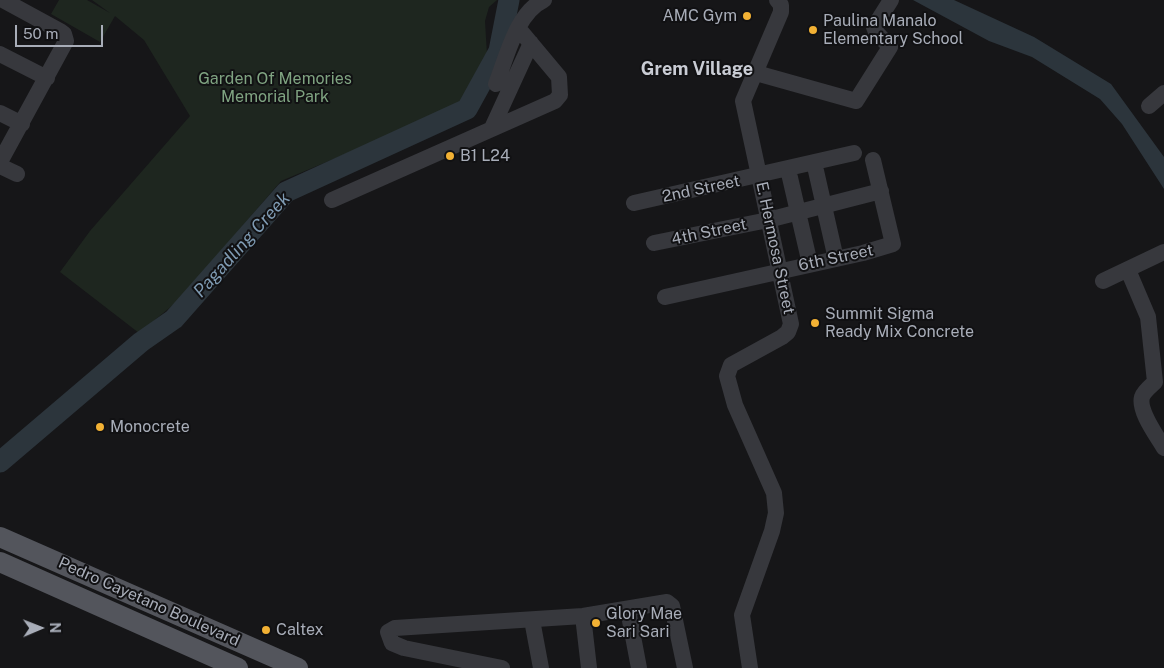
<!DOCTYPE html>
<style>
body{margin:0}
#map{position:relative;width:1164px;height:668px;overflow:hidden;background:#161618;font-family:"Public Sans",sans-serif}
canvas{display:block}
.north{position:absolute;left:15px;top:603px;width:50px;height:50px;-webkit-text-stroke:4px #111113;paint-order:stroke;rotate:89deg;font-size:14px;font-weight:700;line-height:20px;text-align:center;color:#a8adb8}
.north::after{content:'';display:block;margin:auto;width:18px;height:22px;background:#a8adb8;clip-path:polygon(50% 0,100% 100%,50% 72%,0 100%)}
.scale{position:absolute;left:15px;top:25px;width:88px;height:22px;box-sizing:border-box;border:2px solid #a8adb8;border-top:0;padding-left:6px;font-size:15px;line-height:18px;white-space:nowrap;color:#a8adb8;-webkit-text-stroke:4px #111113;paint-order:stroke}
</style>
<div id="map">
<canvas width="1164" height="668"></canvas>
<div class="north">N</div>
<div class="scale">50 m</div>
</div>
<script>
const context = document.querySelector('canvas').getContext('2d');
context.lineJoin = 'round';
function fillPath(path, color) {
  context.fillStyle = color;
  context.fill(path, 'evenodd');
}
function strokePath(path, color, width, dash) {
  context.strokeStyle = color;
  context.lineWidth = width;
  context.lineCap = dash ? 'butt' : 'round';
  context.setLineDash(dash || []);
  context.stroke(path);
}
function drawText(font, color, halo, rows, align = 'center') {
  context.font = font + ' "Public Sans",sans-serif';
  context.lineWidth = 4;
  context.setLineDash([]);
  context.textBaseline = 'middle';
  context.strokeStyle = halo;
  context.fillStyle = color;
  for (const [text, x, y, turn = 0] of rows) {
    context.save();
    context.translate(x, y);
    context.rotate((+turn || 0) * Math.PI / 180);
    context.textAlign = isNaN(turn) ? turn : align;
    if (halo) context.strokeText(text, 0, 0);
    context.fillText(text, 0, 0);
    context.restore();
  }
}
fillPath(new Path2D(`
 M 59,0 L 87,0 L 110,13 L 92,0 L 497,0 L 489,7 L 485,21 L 487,55 L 479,74 L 458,107 L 281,181 L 179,300 L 139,333 L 60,272 L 90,231 L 190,116 L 144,40 L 115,16 L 100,42 L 51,14 Z`), '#1e261f');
fillPath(new Path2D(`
 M 913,0 L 954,0 L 1034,37 L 1111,84 L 1164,157 L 1164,189 L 1122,124 L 1100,99 L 1032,57 L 989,41 Z`), '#2c353c');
strokePath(new Path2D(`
 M 0,462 L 141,342 L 174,319 L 286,192 L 467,109 L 499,51 L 509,0`), '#2c353c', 21);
strokePath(new Path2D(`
 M 0,54 L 47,78
 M 756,73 L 856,101 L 890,47 L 876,32 L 874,27 L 891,0
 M 496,84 C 507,57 516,13 544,0
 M 1149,106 L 1164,93
 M 0,113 L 22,124
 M 492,128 L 531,43
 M 0,162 L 66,41 L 64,34 L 60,31 L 3,0
 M 814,162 L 836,259
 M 0,166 L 17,174
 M 788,169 L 810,264
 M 332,200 L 555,101 L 560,95 L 559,77 L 518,28
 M 634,203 L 854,153
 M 654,243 L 768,220 L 881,191
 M 1128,270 L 1148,317 L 1155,382 C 1151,386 1144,391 1142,397 C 1138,411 1157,436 1164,448
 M 1103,281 L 1164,252
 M 665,297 L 863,253 L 893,244 L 873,160
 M 628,610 L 639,668
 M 583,616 L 589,668
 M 532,620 L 541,668
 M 502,668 L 404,648 L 392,643 L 388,632 L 395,628 L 583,616 L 667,602 L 672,606 L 685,668
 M 750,668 L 742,615 L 772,531 L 776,513 L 774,493 L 735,405 L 727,376 L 731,365 L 782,337 L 788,332 L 791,324 L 743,101 L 781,12 L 781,5 L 777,0`), '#37383d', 16);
strokePath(new Path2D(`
 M 0,537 L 298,668
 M 0,562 L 238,668`), '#53555c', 20);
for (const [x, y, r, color] of [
 [747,16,5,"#f2b134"],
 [813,30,5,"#f2b134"],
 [450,156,5,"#f2b134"],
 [815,323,5,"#f2b134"],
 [100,427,5,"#f2b134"],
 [596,623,5,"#f2b134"],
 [266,630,5,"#f2b134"]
]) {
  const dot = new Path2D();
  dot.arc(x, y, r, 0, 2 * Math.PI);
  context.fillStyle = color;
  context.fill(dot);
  strokePath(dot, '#111113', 2);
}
drawText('16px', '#a8adb8', '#111113', [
 ["AMC Gym",737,16,"right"],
 ["Paulina Manalo",823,21],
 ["Elementary School",823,39],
 ["B1 L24",460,156],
 ["Summit Sigma",825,314],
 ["Ready Mix Concrete",825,332],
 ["Monocrete",110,427],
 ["Glory Mae",606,614],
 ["Sari Sari",606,632],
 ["Caltex",276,630]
], 'left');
drawText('16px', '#7fa381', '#111113', [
 ["Garden Of Memories",275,79],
 ["Memorial Park",275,97]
]);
drawText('16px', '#a8adb8', '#111113', [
 ["2nd Street",701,189,-12],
 ["4th Street",709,232,-12],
 ["E. Hermosa Street",775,248,78],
 ["6th Street",836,258,-12],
 ["Pedro Cayetano Boulevard",149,602,24]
]);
drawText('bold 18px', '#c9ccd4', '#111113', [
 ["Grem Village",697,69]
]);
drawText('italic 18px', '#7f9bb3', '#111113', [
 ["Pagadling Creek",242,245,-48]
]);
</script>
